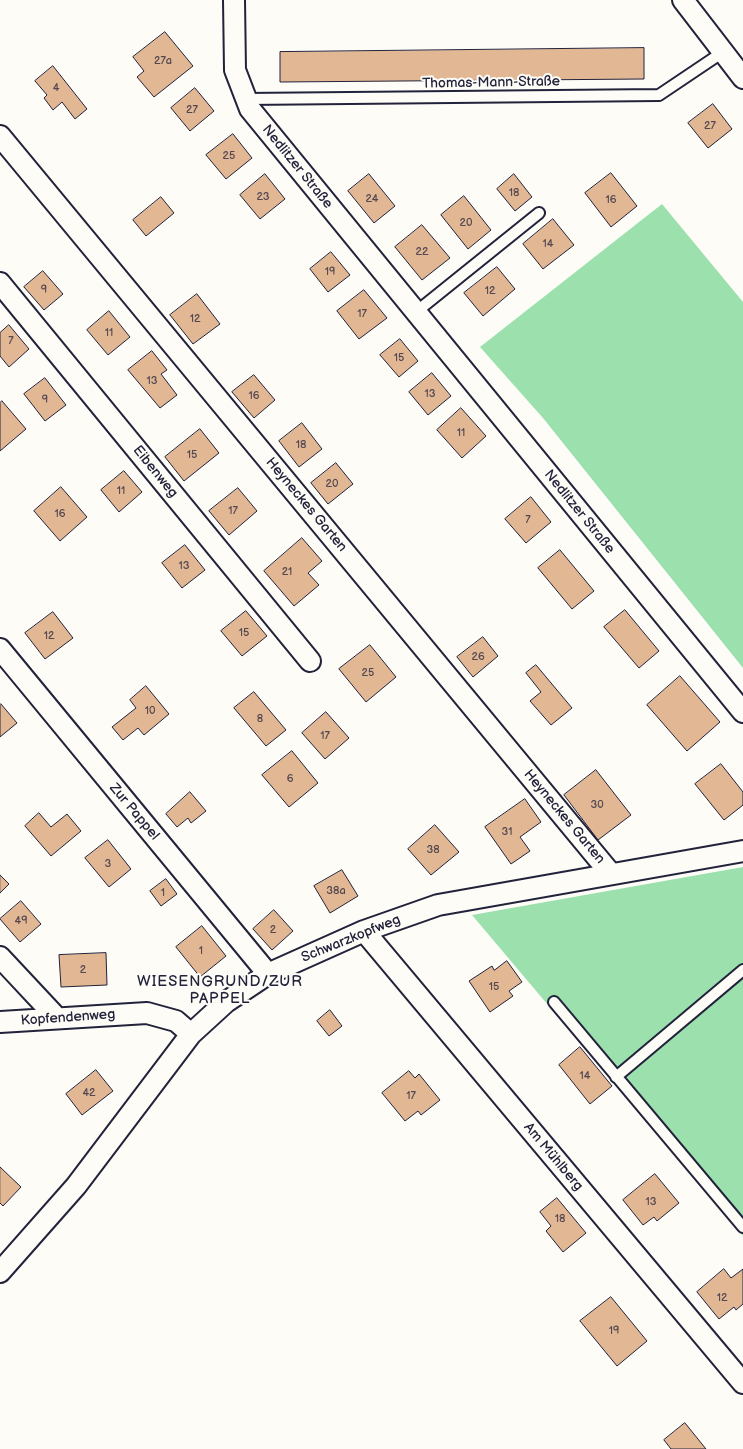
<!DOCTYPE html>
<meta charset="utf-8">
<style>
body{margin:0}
canvas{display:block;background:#fdfcf7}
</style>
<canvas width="743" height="1449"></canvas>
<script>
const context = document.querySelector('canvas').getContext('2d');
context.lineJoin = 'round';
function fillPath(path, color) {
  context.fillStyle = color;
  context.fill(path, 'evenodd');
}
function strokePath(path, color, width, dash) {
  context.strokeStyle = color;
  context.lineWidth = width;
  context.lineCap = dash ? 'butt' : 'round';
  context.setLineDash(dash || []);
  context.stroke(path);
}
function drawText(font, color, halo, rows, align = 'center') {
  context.font = font + ' "Balsamiq Sans",sans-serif';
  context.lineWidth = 4;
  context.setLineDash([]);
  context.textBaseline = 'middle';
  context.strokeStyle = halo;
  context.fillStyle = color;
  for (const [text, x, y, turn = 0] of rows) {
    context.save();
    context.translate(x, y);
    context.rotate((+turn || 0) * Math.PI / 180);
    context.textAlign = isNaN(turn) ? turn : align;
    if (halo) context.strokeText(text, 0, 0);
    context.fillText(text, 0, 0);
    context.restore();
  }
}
fillPath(new Path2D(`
 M 662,204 L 743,302 L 743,668 L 543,418 L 480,347 Z
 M 743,867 L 743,1236 L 472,915 Z`), '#9ce1ad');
const building = new Path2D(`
 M 165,32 L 193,66 L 154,97 L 137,77 L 144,71 L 133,57 Z
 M 644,48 L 644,79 L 280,82 L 280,52 Z
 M 53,66 L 87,109 L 75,119 L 62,102 L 53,110 L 44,98 L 47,95 L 35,81 Z
 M 195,88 L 214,111 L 190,131 L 171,108 Z
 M 713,104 L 732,129 L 708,148 L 688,123 Z
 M 233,134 L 252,158 L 226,179 L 206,155 Z
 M 611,173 L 637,206 L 611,227 L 585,193 Z
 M 265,174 L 285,199 L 260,219 L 240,195 Z
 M 369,174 L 395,206 L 374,223 L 348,191 Z
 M 514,174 L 532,197 L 515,211 L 497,189 Z
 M 464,196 L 491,230 L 468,249 L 441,215 Z
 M 161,197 L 174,213 L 146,236 L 133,220 Z
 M 553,219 L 574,245 L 543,269 L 523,244 Z
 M 422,225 L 450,258 L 422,280 L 395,247 Z
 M 331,252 L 350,275 L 328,292 L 310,269 Z
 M 497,267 L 515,289 L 483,316 L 464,293 Z
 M 43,271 L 63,294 L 44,310 L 24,287 Z
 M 364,290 L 387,318 L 359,339 L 337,311 Z
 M 197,294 L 220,324 L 193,344 L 170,315 Z
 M 109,311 L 130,337 L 108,355 L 87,330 Z
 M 9,325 L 29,349 L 9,367 L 0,356 L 0,333 Z
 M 400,339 L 418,361 L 399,377 L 380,355 Z
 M 152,351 L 167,370 L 161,374 L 177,395 L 160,408 L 128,370 Z
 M 432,373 L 451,396 L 428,415 L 409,392 Z
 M 254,375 L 275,400 L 254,418 L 232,392 Z
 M 45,378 L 66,405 L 45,421 L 24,394 Z
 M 2,401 L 26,429 L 0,451 L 0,403 Z
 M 461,408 L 486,436 L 462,458 L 437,430 Z
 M 302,423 L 322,449 L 299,467 L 279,441 Z
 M 200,429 L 219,453 L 184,481 L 165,457 Z
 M 336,463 L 353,484 L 328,504 L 311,483 Z
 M 124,471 L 142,492 L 119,512 L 101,490 Z
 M 61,487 L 87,517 L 60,541 L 34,511 Z
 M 238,488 L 257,511 L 229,535 L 209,511 Z
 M 531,497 L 551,522 L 526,543 L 505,519 Z
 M 302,538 L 322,561 L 308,573 L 319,585 L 294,606 L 264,571 Z
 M 185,545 L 205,570 L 182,588 L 162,563 Z
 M 560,550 L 594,591 L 572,609 L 538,568 Z
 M 625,610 L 659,651 L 639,668 L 604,627 Z
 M 246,611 L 267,636 L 242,656 L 221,631 Z
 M 53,612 L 73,638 L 45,659 L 25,633 Z
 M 483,637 L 498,656 L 473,677 L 457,657 Z
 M 370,645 L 396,677 L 366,702 L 339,669 Z
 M 536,665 L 572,708 L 551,725 L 530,701 L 541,692 L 526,673 Z
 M 680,676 L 720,722 L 687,751 L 647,705 Z
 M 146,686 L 169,714 L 144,735 L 138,728 L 123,740 L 112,727 L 136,708 L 130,700 Z
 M 254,692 L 286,730 L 266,746 L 234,708 Z
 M 1,704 L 17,723 L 0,737 L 0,705 Z
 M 326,712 L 349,738 L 325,759 L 302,733 Z
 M 292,751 L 318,783 L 289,807 L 262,775 Z
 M 721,764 L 743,792 L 743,805 L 724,820 L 695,784 Z
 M 596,770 L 631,815 L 598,840 L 564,795 Z
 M 190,792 L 206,811 L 191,823 L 188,818 L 177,827 L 166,814 Z
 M 525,799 L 541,822 L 520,837 L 530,851 L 511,864 L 485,827 Z
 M 39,813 L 51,827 L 67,814 L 81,831 L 51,856 L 25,826 Z
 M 435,825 L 459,852 L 431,875 L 408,849 Z
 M 108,840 L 131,869 L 109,887 L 85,858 Z
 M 342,870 L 358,896 L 330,913 L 314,886 Z
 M 0,875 L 9,884 L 0,893 Z
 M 166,879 L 177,894 L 161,906 L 150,891 Z
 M 21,901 L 41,924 L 20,942 L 0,919 Z
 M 274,910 L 293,931 L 272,950 L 253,929 Z
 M 202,926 L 226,956 L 200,977 L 176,947 Z
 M 106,953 L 107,985 L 61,987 L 59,955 Z
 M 507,961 L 522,982 L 509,991 L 513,996 L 490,1012 L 469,981 L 492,966 L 494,970 Z
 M 330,1010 L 342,1026 L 329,1036 L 317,1021 Z
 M 580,1047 L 612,1086 L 590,1104 L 559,1065 Z
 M 96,1070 L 113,1091 L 82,1115 L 66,1094 Z
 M 409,1071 L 415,1078 L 419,1074 L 440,1100 L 421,1115 L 418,1111 L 405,1121 L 382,1093 Z
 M 0,1167 L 21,1187 L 3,1206 L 0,1203 Z
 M 655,1174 L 679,1203 L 657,1221 L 654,1217 L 643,1225 L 623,1200 Z
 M 557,1198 L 586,1233 L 563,1252 L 546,1231 L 551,1226 L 540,1212 Z
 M 724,1269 L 731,1278 L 743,1269 L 743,1304 L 736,1310 L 734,1307 L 719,1319 L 697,1292 Z
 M 611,1297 L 647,1341 L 617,1366 L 580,1321 Z
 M 685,1423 L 706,1449 L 671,1449 L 664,1440 Z`);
fillPath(building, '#e2b793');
strokePath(building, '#22223b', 1);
const lane = new Path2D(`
 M 246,99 L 659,95 L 723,52
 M 416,312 L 539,213
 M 554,1002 L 743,1227
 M 616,1077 L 743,970`);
const street = new Path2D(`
 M 234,0 L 235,70 L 250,109 L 743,712
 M 683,0 L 743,78
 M 0,136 L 611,874
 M 0,283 L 310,661
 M 0,649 L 268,974
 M 364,931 L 743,1383
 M 0,957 L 57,1018
 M 0,1022 L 147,1013 L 176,1021 L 191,1034
 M 0,1272 L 76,1186 L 191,1034 L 226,1002 L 268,974 L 364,931 L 438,905 L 743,851`);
strokePath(lane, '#22223b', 14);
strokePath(street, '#22223b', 24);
strokePath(lane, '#fdfcf7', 10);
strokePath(street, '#fdfcf7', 20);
drawText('11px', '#524751', null, [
 ["27a",163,61],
 ["4",56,88],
 ["27",192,110],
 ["27",710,126],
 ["25",229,156],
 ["18",514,193],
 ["23",263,197],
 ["24",372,199],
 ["16",611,200],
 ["20",466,223],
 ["14",548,244],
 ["22",422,252],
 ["19",330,272],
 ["9",44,290],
 ["12",490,291],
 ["17",362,314],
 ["12",195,319],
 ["11",109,333],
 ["7",11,341],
 ["15",399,358],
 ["13",152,381],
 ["13",430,394],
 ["16",254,396],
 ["9",45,400],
 ["11",461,433],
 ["18",301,445],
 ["15",192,455],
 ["20",332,484],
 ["11",121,491],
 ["17",233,511],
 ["16",60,514],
 ["7",528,520],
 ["13",184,566],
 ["21",287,572],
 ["15",244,633],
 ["12",49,636],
 ["26",478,657],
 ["25",368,673],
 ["10",150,711],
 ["8",260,719],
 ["17",325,736],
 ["6",290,779],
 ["30",597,805],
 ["31",507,832],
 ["38",433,850],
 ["3",108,864],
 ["38a",336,891],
 ["1",163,893],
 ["49",21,921],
 ["2",273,930],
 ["1",201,951],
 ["2",83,970],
 ["15",494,987],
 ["14",585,1076],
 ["42",89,1093],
 ["17",411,1096],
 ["13",651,1202],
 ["18",560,1219],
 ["12",722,1298],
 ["19",614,1331]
]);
drawText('14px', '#22223b', '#fdfcf7', [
 ["Thomas-Mann-Straße",491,83,-1],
 ["Nedlitzer Straße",297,167,51],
 ["Eibenweg",155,472,51],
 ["Heyneckes Garten",306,505,50],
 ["Nedlitzer Straße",579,512,51],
 ["Zur Pappel",134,812,50],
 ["Heyneckes Garten",564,817,50],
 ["Schwarzkopfweg",351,939,-22],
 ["Kopfendenweg",68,1018,-4],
 ["Am Mühlberg",553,1157,50]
]);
context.letterSpacing = '1px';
drawText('15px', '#22223b', '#fdfcf7', [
 ["WIESENGRUND/ZUR",220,982],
 ["PAPPEL",220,999]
]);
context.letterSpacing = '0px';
</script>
